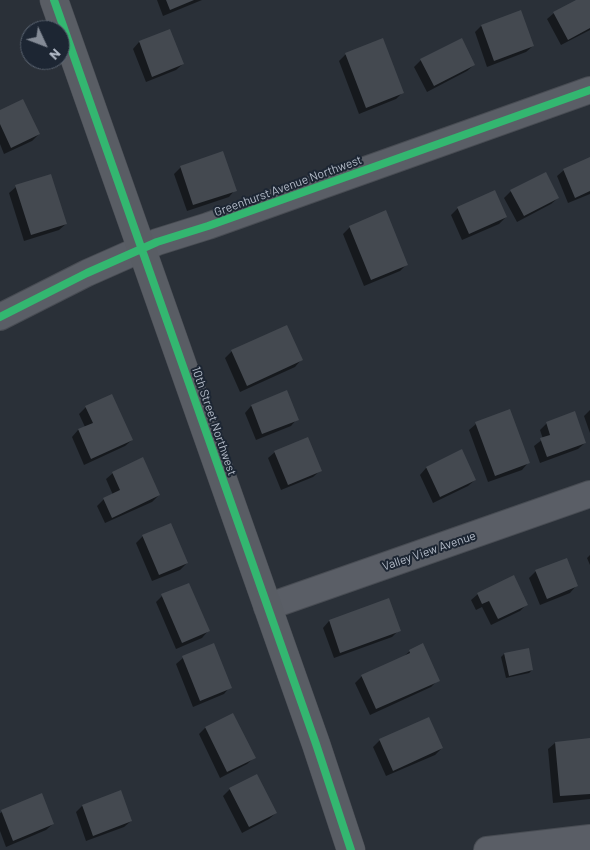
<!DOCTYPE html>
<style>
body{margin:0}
#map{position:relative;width:590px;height:850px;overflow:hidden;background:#2a3038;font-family:Barlow,sans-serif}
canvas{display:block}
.north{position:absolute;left:20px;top:20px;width:50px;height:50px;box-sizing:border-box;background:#1d2633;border:1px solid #59626f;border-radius:50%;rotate:133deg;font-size:14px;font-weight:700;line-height:20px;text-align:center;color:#b4bcc9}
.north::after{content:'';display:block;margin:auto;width:18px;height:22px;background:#848b96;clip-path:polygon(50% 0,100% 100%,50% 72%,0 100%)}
</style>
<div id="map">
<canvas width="590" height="850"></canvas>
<div class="north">N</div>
</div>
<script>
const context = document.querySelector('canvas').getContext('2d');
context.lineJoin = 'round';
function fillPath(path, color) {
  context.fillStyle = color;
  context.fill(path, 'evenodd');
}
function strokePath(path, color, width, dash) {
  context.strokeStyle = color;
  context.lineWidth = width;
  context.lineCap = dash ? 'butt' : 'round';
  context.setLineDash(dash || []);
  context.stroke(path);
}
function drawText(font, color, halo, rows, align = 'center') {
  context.font = font + ' Barlow,sans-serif';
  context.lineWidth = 4;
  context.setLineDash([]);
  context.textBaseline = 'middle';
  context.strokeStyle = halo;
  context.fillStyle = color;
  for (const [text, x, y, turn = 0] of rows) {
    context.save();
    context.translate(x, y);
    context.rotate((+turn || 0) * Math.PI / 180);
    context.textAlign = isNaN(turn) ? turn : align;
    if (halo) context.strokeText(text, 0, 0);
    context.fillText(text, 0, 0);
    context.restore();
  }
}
fillPath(new Path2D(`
 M 157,0 L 202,0 L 163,16 Z
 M 579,0 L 589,0 L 590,2 L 590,30 L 561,45 L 547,19 L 554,13 Z
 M 481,26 L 533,46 L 526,52 L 487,67 L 475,32 Z
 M 382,40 L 402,93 L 396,99 L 359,114 L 339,61 L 345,55 Z
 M 139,42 L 183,64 L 176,70 L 146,82 L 133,49 Z
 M 421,60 L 474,65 L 467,71 L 427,92 L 414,67 Z
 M 0,112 L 39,134 L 32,141 L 4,154 L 0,144 Z
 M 590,159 L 590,194 L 568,203 L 557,176 L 564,170 Z
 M 181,167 L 235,190 L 229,197 L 187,211 L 174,174 Z
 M 16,187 L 66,224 L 59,230 L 24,241 L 9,193 Z
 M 511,191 L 558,198 L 551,204 L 517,222 L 504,198 Z
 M 458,208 L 506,217 L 499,224 L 462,240 L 451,215 Z
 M 350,227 L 407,264 L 400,271 L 364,286 L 343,234 Z
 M 232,351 L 301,360 L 295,367 L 240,392 L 225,358 Z
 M 251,406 L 297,419 L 291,426 L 256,440 L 245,413 Z
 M 86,407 L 132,440 L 125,446 L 84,465 L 72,437 L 78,430 L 85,427 L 79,414 Z
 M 590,410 L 590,433 L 584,416 Z
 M 547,423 L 585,443 L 578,449 L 540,463 L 534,446 L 543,439 L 540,430 Z
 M 476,424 L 528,463 L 522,470 L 488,482 L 469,430 Z
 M 461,451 L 475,480 L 468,486 L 433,503 L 420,475 L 426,468 Z
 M 275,452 L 320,471 L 313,477 L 281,490 L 268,458 Z
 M 113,473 L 159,495 L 152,502 L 105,523 L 97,506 L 104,499 L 113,495 L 106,479 Z
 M 143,536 L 187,563 L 180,570 L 152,581 L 136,543 Z
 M 590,555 L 590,565 L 587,558 Z
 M 536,571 L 576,586 L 570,593 L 540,605 L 529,578 Z
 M 478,594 L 527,604 L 520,611 L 491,625 L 482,607 L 476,610 L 471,600 Z
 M 162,596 L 208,631 L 202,638 L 176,649 L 156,602 Z
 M 388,600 L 399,630 L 392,637 L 334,658 L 323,628 L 329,621 Z
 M 410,651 L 438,680 L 431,687 L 370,715 L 355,683 L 362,676 L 402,658 Z
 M 504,654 L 532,670 L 529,673 L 506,678 L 501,657 Z
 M 183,658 L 230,687 L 224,694 L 193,707 L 176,664 Z
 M 233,714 L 254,758 L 247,764 L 220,778 L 199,734 L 205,728 Z
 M 380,740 L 442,748 L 435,755 L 386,776 L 373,747 Z
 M 590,740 L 590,799 L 553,803 L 548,749 L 555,743 Z
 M 230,789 L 276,813 L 269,819 L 242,833 L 223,796 Z
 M 42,795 L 53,824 L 46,830 L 6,847 L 0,831 L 0,813 Z
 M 82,806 L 131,821 L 124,827 L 86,841 L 76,812 Z`), '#0007');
fillPath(new Path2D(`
 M 166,0 L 194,0 L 170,10 Z
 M 576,0 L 590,0 L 590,28 L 568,40 L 553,12 Z
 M 521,10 L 534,46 L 494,61 L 481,25 Z
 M 170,29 L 184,64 L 152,77 L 139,41 Z
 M 383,38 L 404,93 L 366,108 L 345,53 Z
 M 462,38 L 475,65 L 434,86 L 420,59 Z
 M 23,99 L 40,134 L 11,148 L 0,124 L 0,110 Z
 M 223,151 L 237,191 L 193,205 L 180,166 Z
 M 590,157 L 590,191 L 575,198 L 563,169 Z
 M 546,172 L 559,198 L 524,216 L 510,190 Z
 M 51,174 L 67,224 L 31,235 L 15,185 Z
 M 495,190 L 507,217 L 469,234 L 457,207 Z
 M 386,210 L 408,265 L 371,280 L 349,226 Z
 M 287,325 L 303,360 L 247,386 L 231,350 Z
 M 287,390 L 299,420 L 262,434 L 251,405 Z
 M 112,394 L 133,440 L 91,459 L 78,429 L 93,423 L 85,406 Z
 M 510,409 L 530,463 L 495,476 L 475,422 Z
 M 575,411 L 586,443 L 547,457 L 540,438 L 550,435 L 546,422 Z
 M 308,437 L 322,471 L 288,485 L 274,451 Z
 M 462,449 L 476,480 L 440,497 L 426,467 Z
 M 143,457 L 160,495 L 112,518 L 103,498 L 120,490 L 112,472 Z
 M 171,523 L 188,563 L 159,575 L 142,535 Z
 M 567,558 L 578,586 L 547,599 L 535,570 Z
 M 514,575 L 528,605 L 498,619 L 489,601 L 482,604 L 477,593 Z
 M 189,583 L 210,631 L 182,643 L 161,594 Z
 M 389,598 L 401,631 L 340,653 L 329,620 Z
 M 214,643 L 232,688 L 200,701 L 182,656 Z
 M 423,643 L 440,681 L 376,709 L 361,675 L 410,653 L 409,650 Z
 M 529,648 L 533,670 L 509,676 L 504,653 Z
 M 233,713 L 256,758 L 227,772 L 205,727 Z
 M 429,717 L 443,748 L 393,771 L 379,739 Z
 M 590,738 L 590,794 L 560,796 L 555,742 Z
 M 257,774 L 277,813 L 249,827 L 229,788 Z
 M 121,790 L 132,821 L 93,836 L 82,805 Z
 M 42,793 L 54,824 L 13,841 L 1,810 Z`), '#444950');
const minor = new Path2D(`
 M 0,317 L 87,273 L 157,242 L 208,226 L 590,90
 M 267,607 L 590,494
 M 487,850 L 590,838`);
const secondary = new Path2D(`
 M 54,0 L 316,744 L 351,850`);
strokePath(minor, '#484c53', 28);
strokePath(secondary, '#484c53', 29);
strokePath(minor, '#5a5e66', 26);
strokePath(secondary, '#595d64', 28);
strokePath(new Path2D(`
 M 54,0 L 316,744 L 351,850
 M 0,317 L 87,273 L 157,242 L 208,226 L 590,90`), '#33b770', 8);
drawText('12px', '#b4bcc9', '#1d2633', [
 ["Greenhurst Avenue Northwest",288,186,-20],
 ["10th Street Northwest",214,421,71],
 ["Valley View Avenue",429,551,-19]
]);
</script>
